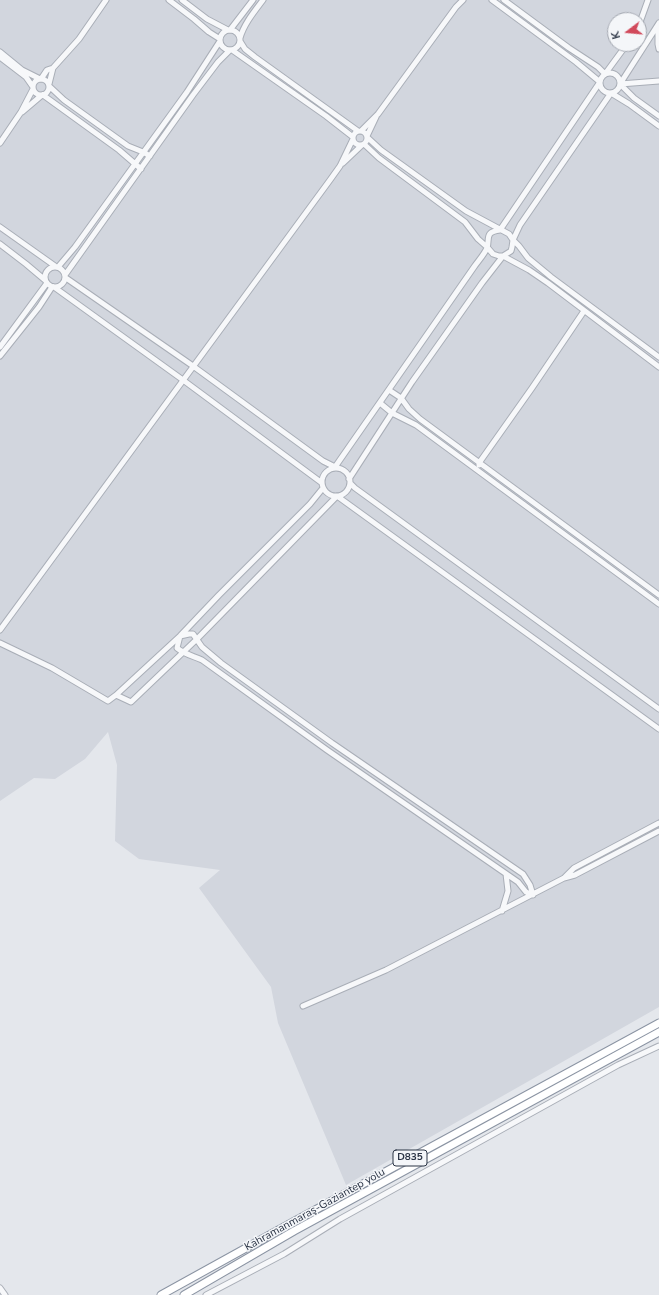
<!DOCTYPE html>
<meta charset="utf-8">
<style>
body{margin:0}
#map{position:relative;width:659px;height:1295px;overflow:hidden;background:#e4e7ec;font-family:"Nunito Sans",sans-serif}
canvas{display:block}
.north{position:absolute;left:607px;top:12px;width:40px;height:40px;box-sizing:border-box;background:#f4f6f9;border:1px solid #a4a8b1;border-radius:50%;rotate:254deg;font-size:11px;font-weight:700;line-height:16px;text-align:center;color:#2b3445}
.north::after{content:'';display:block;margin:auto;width:14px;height:18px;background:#d1495b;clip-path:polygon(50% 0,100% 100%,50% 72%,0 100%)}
</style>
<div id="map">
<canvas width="659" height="1295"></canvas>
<div class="north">K</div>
</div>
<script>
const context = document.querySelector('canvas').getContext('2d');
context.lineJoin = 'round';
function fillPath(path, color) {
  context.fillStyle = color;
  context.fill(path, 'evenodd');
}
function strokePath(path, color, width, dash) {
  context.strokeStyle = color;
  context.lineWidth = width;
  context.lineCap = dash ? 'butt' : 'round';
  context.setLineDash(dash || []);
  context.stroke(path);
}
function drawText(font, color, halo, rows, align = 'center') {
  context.font = font + ' "Nunito Sans",sans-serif';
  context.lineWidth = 3;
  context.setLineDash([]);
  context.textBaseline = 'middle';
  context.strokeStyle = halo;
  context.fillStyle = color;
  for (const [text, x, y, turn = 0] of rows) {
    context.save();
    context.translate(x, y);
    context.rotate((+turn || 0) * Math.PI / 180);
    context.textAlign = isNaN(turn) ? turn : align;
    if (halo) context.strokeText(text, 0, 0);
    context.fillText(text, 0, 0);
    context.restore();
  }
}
fillPath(new Path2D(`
 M 0,0 L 659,0 L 659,1007 L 346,1185 L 278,1023 L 271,987 L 199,888 L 220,870 L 139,859 L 115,841 L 117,765 L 108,732 L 85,759 L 55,779 L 34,778 L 0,801 ZM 615,20 L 639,20 L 639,44 L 615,44 Z`), '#d2d6de');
const minor = new Path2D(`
 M 169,0 L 194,19 L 209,32 L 220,39
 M 182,0 L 207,19 L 228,30
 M 504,0 L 569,48 L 598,67 L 605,74 L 627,44
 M 639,25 L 648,0
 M 658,27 L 658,44 L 659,49
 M 230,30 L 253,0
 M220 40a10 10 0 1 1 20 0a10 10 0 1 1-20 0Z
 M 240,38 C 244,24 254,12 263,0
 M 240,41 L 245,49 L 255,57 L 358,131
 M 232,50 L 326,116 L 353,137
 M 0,52 L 22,70 L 40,79
 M 0,57 L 26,77 L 33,87
 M600 83a10 10 0 1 1 20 0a10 10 0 1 1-20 0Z
 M33 87a8 8 0 1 1 16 0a8 8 0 1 1-16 0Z
 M 41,79 L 47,70 L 53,68 L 79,39 L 106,0
 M 49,84 L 53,68
 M 620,84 L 659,23
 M 620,84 L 634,98 L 659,116
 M 620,84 L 659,81
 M 49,86 L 64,100 L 128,146 L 143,152 L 150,156
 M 43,95 L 119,150 L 141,169
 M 22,112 L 42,95
 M353 138a7 7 0 1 1 14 0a7 7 0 1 1-14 0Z
 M 361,131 L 378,114 L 456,7 L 463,0
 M 367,136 L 376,117
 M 368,138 L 381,150 L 466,211 L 509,234 L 513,240 L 519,246 L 528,258 L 551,277 L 659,357
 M 0,143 L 21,112 L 33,89
 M 364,144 L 379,158 L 465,222 L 478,239 L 487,247 L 493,254 L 499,256 L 503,256 L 529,270 L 548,283 L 659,367
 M 343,163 L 362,145
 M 0,227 L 55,266
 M 0,244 L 26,264 L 45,280
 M45 277a10 10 0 1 1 20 0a10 10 0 1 1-20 0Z
 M 58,267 L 75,247 L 187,92 L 220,41
 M 65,275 L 193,95 L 218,62 L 230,50
 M 66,278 L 193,366 L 323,461 L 335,467 L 474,267 C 478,261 484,255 487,248 C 490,239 484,232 500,230 L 600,82 L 576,62 L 492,0
 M 54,287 L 183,380 L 322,483
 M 0,347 L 47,283
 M 0,356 L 39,307 L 52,287
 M 389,390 L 401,398 L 409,409 L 420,419 L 659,595
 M 380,403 L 392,413 L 416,425 L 659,604
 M 479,465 L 479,463 L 532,388 L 584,311
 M322 482a14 14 0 1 1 28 0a14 14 0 1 1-28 0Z
 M 349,479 L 412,382 L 482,283 L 503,256 L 511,251 L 512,247 L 513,240 L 520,225 L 611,93 L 629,104 L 659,126
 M 350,483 L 355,488 L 659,709
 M 0,630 L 330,180 L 340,166 L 353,139
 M 189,634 L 193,634 L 202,647 L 221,663 L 332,743 L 523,874 L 530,885 L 533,895 L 526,892 L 518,882 L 327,750 L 202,660 C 193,656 184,654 177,648 L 180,636 Z
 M 0,643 L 52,668 L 108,701 L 116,695 L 131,702 L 197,639 L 337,496 L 659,729
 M 116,695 L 180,636 L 219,595 L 310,504 L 323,488
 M 565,877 L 574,868 L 659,823
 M 502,911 L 508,891 L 506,874
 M 303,1006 L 386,970 L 564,878 L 575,875 L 659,831
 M 0,1288 L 5,1295
 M 206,1295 L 284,1254 L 340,1219 L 618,1065 L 659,1046`);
const highway = new Path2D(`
 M 161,1295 L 293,1222 L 659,1023
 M 184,1295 L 294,1231 L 659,1032`);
strokePath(minor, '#a9aeb7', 7);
strokePath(highway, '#8b94a3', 9);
strokePath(minor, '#f7f8fa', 5);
strokePath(highway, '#fff', 7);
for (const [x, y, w] of [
 [410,1158,34]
]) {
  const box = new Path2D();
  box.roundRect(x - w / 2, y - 8, w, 16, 3);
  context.fillStyle = '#f4f6f9';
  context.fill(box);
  strokePath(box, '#2b3445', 1);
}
drawText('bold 10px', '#2b3445', null, [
 ["D835",410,1158]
]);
drawText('11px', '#2b3445', '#f4f6f9', [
 ["Kahramanmaraş-Gaziantep yolu",315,1210,-29]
]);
</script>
